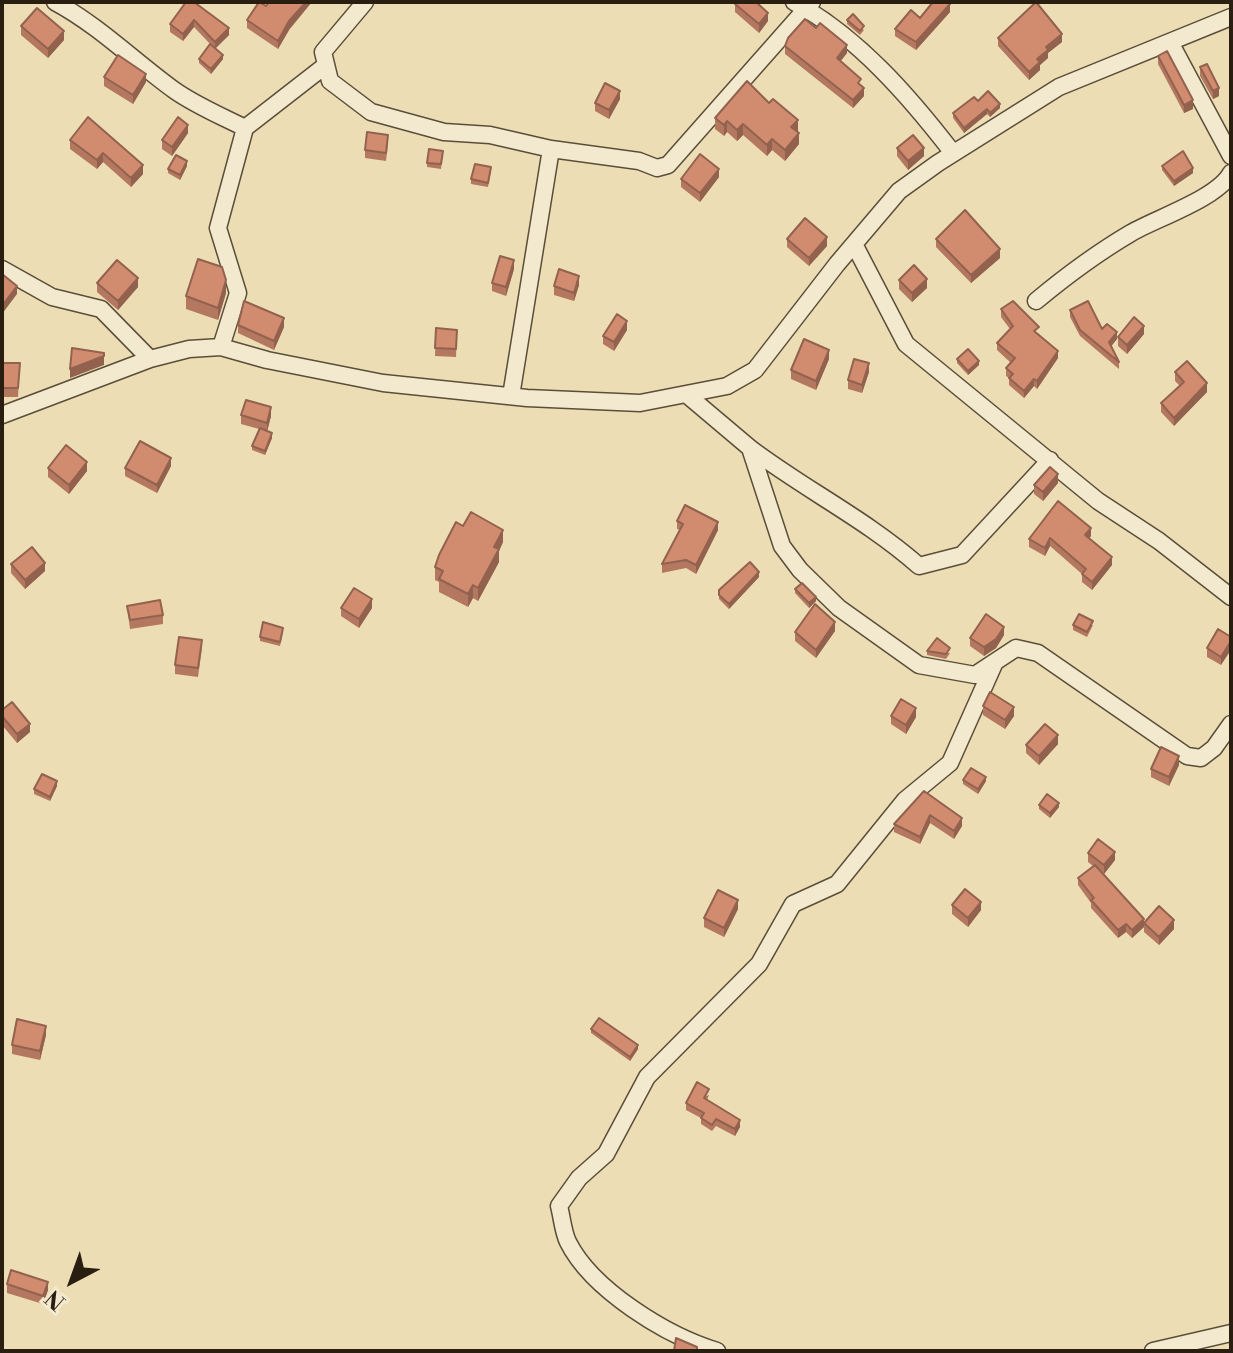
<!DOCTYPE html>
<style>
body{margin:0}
#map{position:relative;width:1233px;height:1353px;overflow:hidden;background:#edddb5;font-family:"Libre Bodoni",serif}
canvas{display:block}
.frame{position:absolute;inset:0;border:4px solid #291e0f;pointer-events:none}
.north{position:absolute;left:32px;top:1241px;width:80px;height:80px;-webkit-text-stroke:6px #f3e9cf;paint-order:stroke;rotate:221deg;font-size:22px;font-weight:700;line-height:32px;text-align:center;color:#291e0f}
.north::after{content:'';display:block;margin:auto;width:28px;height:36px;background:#291e0f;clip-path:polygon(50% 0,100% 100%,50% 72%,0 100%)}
</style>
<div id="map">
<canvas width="1233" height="1353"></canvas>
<div class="frame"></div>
<div class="north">N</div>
</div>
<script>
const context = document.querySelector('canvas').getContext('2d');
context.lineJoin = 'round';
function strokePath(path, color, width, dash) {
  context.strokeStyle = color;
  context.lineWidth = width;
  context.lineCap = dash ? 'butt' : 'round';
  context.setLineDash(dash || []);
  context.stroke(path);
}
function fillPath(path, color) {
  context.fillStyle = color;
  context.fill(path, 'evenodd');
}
const minor = new Path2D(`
 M 55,2 C 98,25 134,61 174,90 C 195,105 221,116 245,128
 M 365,2 L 323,52 L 330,81 L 371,112 L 444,132 L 490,135 L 551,149 L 639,161 L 657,168 L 668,165 L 812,2
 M 794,2 C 858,37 909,96 953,153
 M 1170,42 L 1231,156
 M 854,244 L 906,344 L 1098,501 L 1159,541 L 1231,597
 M 2,269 L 52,297 L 101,309 L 150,359
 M 1036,301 C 1066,276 1097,253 1131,233 C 1157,218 1218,198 1231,173
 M 221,347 L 238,293 L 218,228 L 245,128 L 326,65
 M 686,394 L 750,448 L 782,546 L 800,570 L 839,608 L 919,665 L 975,675 L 1016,648 L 1038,653 L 1187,756 L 1201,758 L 1214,748 L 1231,724
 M 511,396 L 551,149
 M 2,415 L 150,359 L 189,349 L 221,347 L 267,360 L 383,383 L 527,398 L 640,403 L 727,386 L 755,370 L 837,264 L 899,191 L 938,163 L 1059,87 L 1231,17
 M 750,448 C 804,489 867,520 919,566 L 962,555 L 1050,460
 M 717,1351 C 667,1336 592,1290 568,1242 C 563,1232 562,1217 559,1206 L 579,1178 L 606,1154 L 647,1077 L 759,964 L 793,904 L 837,884 L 905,800 L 950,763 L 995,662
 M 1153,1351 L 1231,1333`);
strokePath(minor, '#5a4e38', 19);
strokePath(minor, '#f3e9cf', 16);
fillPath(new Path2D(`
 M 186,2 L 229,35 L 215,48 L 223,59 L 211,74 L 199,63 L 199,59 L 211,45 L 194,27 L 183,41 L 170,32 L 170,24 Z
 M 735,4 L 768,21 L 759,33 L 735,12 Z
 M 950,12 L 916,50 L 895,36 L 895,29 L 920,18 Z
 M 247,20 L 289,30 L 278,49 L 247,28 Z
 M 847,20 L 864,30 L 860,35 L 847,24 Z
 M 21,26 L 64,40 L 48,58 L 21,35 Z
 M 998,38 L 1062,42 L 1048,53 L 1048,58 L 1040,65 L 1040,70 L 1029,80 L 998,46 Z
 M 785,46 L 847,53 L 840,61 L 861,86 L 864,96 L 853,108 L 785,54 Z
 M 1158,56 L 1193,109 L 1184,113 L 1158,64 Z
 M 1200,67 L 1219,96 L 1213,99 L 1200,76 Z
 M 104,77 L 146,82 L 133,104 L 104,86 Z
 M 620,99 L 609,119 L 595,111 L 595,103 Z
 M 978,101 L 1000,108 L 990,117 L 987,114 L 964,133 L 953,118 L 953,113 Z
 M 88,117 L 143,174 L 131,187 L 103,162 L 97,169 L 70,149 L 70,140 Z
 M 715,118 L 798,131 L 799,144 L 785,161 L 772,150 L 767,156 L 743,135 L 737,141 L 727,132 L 724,136 L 715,129 Z
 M 188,133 L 172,156 L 162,149 L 162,140 Z
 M 388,144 L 386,161 L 365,158 L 365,150 Z
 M 897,148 L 924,156 L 908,170 L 897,156 Z
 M 443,151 L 441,169 L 427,167 L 427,163 Z
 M 187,166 L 180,180 L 168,173 L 168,169 Z
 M 1162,166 L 1193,173 L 1174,186 L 1162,170 Z
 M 491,171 L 488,187 L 471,184 L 471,179 Z
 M 719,177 L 700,202 L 681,187 L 681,179 Z
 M 787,239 L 827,246 L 809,266 L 787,247 Z
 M 936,239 L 1000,258 L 971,283 L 936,247 Z
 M 514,269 L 506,296 L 492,291 L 492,283 Z
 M 899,280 L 927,288 L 912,302 L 899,289 Z
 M 97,283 L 138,287 L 118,310 L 97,292 Z
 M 579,285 L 574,301 L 554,295 L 554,286 Z
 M 226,293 L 218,320 L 186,309 L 186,296 Z
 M 1001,309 L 1039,334 L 1058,358 L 1037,389 L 1034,386 L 1024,398 L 1009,385 L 1009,378 L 1006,376 L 1006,368 L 1011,363 L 997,350 L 997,343 L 1010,329 L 1001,317 Z
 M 1070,310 L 1102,329 L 1117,339 L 1111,346 L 1119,362 L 1119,369 L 1080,336 L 1070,317 Z
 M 238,325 L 284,327 L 274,350 L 238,333 Z
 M 436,328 L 457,330 L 456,357 L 435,356 Z
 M 627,330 L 614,351 L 603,344 L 603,336 Z
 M 1144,334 L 1127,354 L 1118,346 L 1118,337 Z
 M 829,359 L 816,390 L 791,379 L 791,370 Z
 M 957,359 L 979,365 L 968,375 L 957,363 Z
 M 2,363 L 20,363 L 18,397 L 2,397 Z
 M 869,372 L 862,393 L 848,389 L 848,380 Z
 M 1175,372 L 1207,392 L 1174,426 L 1161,412 L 1161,403 L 1180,386 L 1175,381 Z
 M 241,415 L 271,416 L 267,431 L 272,438 L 265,455 L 252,450 L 252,446 L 259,429 L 241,424 Z
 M 171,466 L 157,493 L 125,476 L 125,468 Z
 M 48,468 L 87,471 L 69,494 L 48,477 Z
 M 1058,483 L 1043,501 L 1034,494 L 1034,485 Z
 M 677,521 L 718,530 L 696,574 L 686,568 L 662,573 L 662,564 L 680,530 L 677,529 Z
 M 463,526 L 503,542 L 499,551 L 499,562 L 478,601 L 473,598 L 468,607 L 439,592 L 439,582 L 435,580 L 435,567 Z
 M 1091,536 L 1089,539 L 1112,565 L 1092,590 L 1082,582 L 1082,574 L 1050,546 L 1045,556 L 1029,547 L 1029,539 Z
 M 11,564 L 45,571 L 25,589 L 11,573 Z
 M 759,577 L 729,609 L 719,599 L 719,590 Z
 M 795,589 L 816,601 L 809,608 L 795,593 Z
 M 127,606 L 163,615 L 163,624 L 130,629 Z
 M 341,608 L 372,608 L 359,628 L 341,616 Z
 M 1073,625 L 1093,625 L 1087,637 L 1073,630 Z
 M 835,631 L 816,658 L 795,641 L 795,632 Z
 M 283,632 L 280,646 L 260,641 L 260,637 Z
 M 1004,635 L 996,648 L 984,656 L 970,646 L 970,638 Z
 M 1231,637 L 1221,665 L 1207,657 L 1207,648 Z
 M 202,648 L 198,677 L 175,674 L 175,665 Z
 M 927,651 L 950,653 L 946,659 L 927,655 Z
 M 983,706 L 1014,716 L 1005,729 L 983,715 Z
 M 2,710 L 30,732 L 17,743 L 2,725 Z
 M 891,716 L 916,717 L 906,734 L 891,724 Z
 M 1058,744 L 1039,765 L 1026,753 L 1026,745 Z
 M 1179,765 L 1169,786 L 1151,777 L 1151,769 Z
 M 963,780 L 986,781 L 978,794 L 963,784 Z
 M 57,786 L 50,801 L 34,794 L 34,789 Z
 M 924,791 L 962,826 L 954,839 L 930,823 L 920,844 L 894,832 L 894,824 Z
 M 1039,805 L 1059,807 L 1050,818 L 1039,809 Z
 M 1088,853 L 1115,860 L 1104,874 L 1099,870 L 1144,923 L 1174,929 L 1159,945 L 1144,932 L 1144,927 L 1132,938 L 1126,932 L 1118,938 L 1091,908 L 1091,903 L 1078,885 L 1078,878 L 1093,866 L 1088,862 Z
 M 952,905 L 981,910 L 968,927 L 952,914 Z
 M 738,909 L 724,937 L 704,927 L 704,918 Z
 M 591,1029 L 638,1049 L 630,1061 L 591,1033 Z
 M 46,1035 L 40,1060 L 12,1054 L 12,1045 Z
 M 709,1095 L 707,1100 L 740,1127 L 735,1136 L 716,1126 L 712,1131 L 701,1124 L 701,1118 L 686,1110 L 686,1103 Z
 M 7,1284 L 48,1290 L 43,1304 L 7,1293 Z`), '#b47860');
fillPath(new Path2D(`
 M 306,2 L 312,2 L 289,30 L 278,49 L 278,41 L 289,21 Z
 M 950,4 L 950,12 L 916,50 L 916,42 Z
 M 768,13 L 768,21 L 759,33 L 759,24 Z
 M 194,20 L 194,27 L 183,41 L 183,34 Z
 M 229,28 L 229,35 L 215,49 L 215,42 Z
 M 64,31 L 64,40 L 48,58 L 48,49 Z
 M 1062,34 L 1062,42 L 1048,53 L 1048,58 L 1040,65 L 1040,70 L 1029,80 L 1029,72 L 1037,59 L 1046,47 Z
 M 847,45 L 847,53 L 837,66 L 837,58 Z
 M 223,55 L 223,59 L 211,74 L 211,69 Z
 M 146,74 L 146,82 L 133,104 L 133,95 Z
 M 864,88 L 864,96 L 853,108 L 853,100 Z
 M 1219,88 L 1219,96 L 1213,99 L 1213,91 Z
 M 620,91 L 620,99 L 609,119 L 609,110 Z
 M 1193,100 L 1193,109 L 1184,113 L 1184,105 Z
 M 1000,104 L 1000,108 L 990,117 L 990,113 Z
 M 987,109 L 987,114 L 964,133 L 964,128 Z
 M 798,120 L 798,131 L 791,138 L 791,127 Z
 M 727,121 L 727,132 L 724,136 L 724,125 Z
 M 743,124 L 743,135 L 737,141 L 737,130 Z
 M 188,125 L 188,133 L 172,156 L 172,147 Z
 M 799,133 L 799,144 L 785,161 L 785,150 Z
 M 772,139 L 772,150 L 767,156 L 767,145 Z
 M 924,148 L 924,156 L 908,170 L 908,161 Z
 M 103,153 L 103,162 L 97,169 L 97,160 Z
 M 187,161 L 187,166 L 180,180 L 180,175 Z
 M 143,165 L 143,174 L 131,187 L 131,178 Z
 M 1193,168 L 1193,173 L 1174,186 L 1174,181 Z
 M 719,169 L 719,177 L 700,202 L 700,193 Z
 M 827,237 L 827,246 L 809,266 L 809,258 Z
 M 1000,249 L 1000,258 L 971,283 L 971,275 Z
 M 514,260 L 514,269 L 506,296 L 506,287 Z
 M 579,276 L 579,285 L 574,301 L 574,293 Z
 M 138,278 L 138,287 L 118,310 L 118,301 Z
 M 927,279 L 927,288 L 912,302 L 912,293 Z
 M 226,280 L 226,293 L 218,320 L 218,308 Z
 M 17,286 L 17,294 L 2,314 L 2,306 Z
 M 284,318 L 284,327 L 274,350 L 274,341 Z
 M 627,321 L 627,330 L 614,351 L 614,342 Z
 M 1144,326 L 1144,334 L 1127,354 L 1127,345 Z
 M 1117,332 L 1117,339 L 1109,349 L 1109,342 Z
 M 829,350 L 829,359 L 816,390 L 816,381 Z
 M 1058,351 L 1058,358 L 1037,389 L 1037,381 Z
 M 104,356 L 104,365 L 70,378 L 70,369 Z
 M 979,361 L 979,365 L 968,375 L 968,371 Z
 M 869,363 L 869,372 L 862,393 L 862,385 Z
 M 1034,379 L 1034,386 L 1024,398 L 1024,391 Z
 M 1207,383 L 1207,392 L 1174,426 L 1174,418 Z
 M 271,407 L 271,416 L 267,432 L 267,423 Z
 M 272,433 L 272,438 L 265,455 L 265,451 Z
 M 171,458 L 171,466 L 157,493 L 157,485 Z
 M 87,462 L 87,471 L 69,494 L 69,485 Z
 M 1058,474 L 1058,483 L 1043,501 L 1043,492 Z
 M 718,522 L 718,530 L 696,574 L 696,565 Z
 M 1091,528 L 1091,536 L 1085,543 L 1085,535 Z
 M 503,530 L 503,542 L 499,551 L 499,562 L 478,601 L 478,588 L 494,547 Z
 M 1050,538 L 1050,546 L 1045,556 L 1045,548 Z
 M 1112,557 L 1112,565 L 1092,590 L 1092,582 Z
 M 45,563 L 45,571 L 25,589 L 25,580 Z
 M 759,572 L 759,577 L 729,609 L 729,604 Z
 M 473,585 L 473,598 L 468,607 L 468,594 Z
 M 816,597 L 816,601 L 809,608 L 809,603 Z
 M 372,599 L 372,608 L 359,628 L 359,619 Z
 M 835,622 L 835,631 L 816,658 L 816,650 Z
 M 1004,627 L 1004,635 L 996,648 L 984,656 L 984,647 Z
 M 1231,641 L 1231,650 L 1221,665 L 1221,657 Z
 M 1014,707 L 1014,716 L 1005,729 L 1005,720 Z
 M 916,708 L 916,717 L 906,734 L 906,725 Z
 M 30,724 L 30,732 L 17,743 L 17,734 Z
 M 1058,735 L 1058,744 L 1039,765 L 1039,756 Z
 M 1179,756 L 1179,765 L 1169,786 L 1169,777 Z
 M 986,777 L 986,781 L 978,794 L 978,789 Z
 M 57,781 L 57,786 L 50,801 L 50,797 Z
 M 1059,803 L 1059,807 L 1050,818 L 1050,813 Z
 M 930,815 L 930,823 L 920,844 L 920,837 Z
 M 962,818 L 962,826 L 954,839 L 954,831 Z
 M 1115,852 L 1115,860 L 1104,874 L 1104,865 Z
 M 738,900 L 738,909 L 724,937 L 724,928 Z
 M 981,902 L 981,910 L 968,927 L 968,918 Z
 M 1144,919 L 1144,927 L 1132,938 L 1132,930 Z
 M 1174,920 L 1174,929 L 1159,945 L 1159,937 Z
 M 1126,924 L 1126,932 L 1118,938 L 1118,930 Z
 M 46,1026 L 46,1035 L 40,1060 L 40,1051 Z
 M 638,1045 L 638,1049 L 630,1061 L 630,1057 Z
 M 740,1120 L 740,1127 L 735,1136 L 735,1129 Z
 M 48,1282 L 48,1290 L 43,1304 L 43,1296 Z`), '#92624e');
const building = new Path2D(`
 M 186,2 L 194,2 L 229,28 L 215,42 L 194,20 L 183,34 L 170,24 Z
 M 259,2 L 266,6 L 269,2 L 306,2 L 289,21 L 278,41 L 247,20 Z
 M 737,2 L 756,2 L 768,13 L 759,24 L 735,4 Z
 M 933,2 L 948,2 L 950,4 L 916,42 L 895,29 L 911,10 L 920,18 Z
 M 1036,2 L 1062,34 L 1046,47 L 1048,50 L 1037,59 L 1040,62 L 1029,72 L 998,38 Z
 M 37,8 L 64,31 L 48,49 L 21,26 Z
 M 853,14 L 864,26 L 860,31 L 847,20 Z
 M 805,19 L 816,28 L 820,23 L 847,45 L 837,58 L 861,79 L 858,83 L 864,88 L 853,100 L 785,46 L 788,38 Z
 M 210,44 L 223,55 L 211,69 L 199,59 Z
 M 1167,51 L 1193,100 L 1184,105 L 1158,56 Z
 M 118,55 L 146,74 L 133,95 L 104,77 Z
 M 1207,64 L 1219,88 L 1213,91 L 1200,67 Z
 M 747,81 L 769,103 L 773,99 L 798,120 L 791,127 L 799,133 L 785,150 L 772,139 L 767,145 L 743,124 L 737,130 L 727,121 L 724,125 L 715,118 Z
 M 605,83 L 620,91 L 609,110 L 595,103 Z
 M 988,91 L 1000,104 L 990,113 L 987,109 L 964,128 L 953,113 L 974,97 L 978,101 Z
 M 88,117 L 143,165 L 131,178 L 103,153 L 97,160 L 70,140 Z
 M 178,117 L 188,125 L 172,147 L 162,140 Z
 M 367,132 L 388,135 L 386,153 L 365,150 Z
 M 913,135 L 924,148 L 908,161 L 897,148 Z
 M 429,149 L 443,151 L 441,164 L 427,163 Z
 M 1183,151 L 1193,168 L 1174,181 L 1162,166 Z
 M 700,154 L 719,169 L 700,193 L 681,179 Z
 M 176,155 L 187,161 L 180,175 L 168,169 Z
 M 475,164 L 491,167 L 488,183 L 471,179 Z
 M 965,210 L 1000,249 L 971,275 L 936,239 Z
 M 805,218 L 827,237 L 809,258 L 787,239 Z
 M 500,256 L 514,260 L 506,287 L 492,283 Z
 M 198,259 L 222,267 L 226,280 L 218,308 L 186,296 Z
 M 117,260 L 138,278 L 118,301 L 97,283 Z
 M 914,265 L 927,279 L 912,293 L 899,280 Z
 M 559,269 L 579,276 L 574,293 L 554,286 Z
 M 2,274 L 17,286 L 2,306 Z
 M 244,301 L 284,318 L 274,341 L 238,325 Z
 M 1013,301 L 1039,327 L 1034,331 L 1058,351 L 1037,381 L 1034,379 L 1024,391 L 1009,378 L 1013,374 L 1006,368 L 1015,358 L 997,343 L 1013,326 L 1001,309 Z
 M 1088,301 L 1102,329 L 1107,324 L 1117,332 L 1109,342 L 1119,362 L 1080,330 L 1070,310 Z
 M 617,314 L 627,321 L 614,342 L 603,336 Z
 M 1134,317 L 1144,326 L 1127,345 L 1118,337 Z
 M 436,328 L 457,330 L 456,349 L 435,348 Z
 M 804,339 L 829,350 L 816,381 L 791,370 Z
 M 72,348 L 104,353 L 104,356 L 70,369 Z
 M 968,349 L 979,361 L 968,371 L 957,359 Z
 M 854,359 L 869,363 L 862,385 L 848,380 Z
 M 1187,361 L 1207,383 L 1174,418 L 1161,403 L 1184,382 L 1175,372 Z
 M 2,363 L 20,363 L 18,388 L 2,388 Z
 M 246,400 L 271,407 L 267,423 L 241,415 Z
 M 260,428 L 272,433 L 265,451 L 252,446 Z
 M 140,441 L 171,458 L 157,485 L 125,468 Z
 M 66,445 L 87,462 L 69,485 L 48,468 Z
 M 1050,467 L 1058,474 L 1043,492 L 1034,485 Z
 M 1058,501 L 1091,528 L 1085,535 L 1112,557 L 1092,582 L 1082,574 L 1086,569 L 1050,538 L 1045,548 L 1029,539 Z
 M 685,505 L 718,522 L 696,565 L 686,560 L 662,564 L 683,524 L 677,521 Z
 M 471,512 L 503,530 L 494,547 L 499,549 L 478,588 L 473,585 L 468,594 L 439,579 L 443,571 L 435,567 L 439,555 L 456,522 L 463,526 Z
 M 32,547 L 45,563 L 25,580 L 11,564 Z
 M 750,562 L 759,572 L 729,604 L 719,595 L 719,590 Z
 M 802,583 L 816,597 L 809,603 L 795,589 Z
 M 354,588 L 372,599 L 359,619 L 341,608 Z
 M 160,600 L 163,615 L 130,620 L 127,606 Z
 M 815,604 L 835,622 L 816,650 L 795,632 Z
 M 986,614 L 1004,627 L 996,639 L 984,647 L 970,638 Z
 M 1079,614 L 1093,621 L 1087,632 L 1073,625 Z
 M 263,622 L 283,628 L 280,642 L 260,637 Z
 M 1218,629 L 1231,637 L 1231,641 L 1221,657 L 1207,648 Z
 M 179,637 L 202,640 L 198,668 L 175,665 Z
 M 937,638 L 950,648 L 946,654 L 927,651 Z
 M 990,692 L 1014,707 L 1005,720 L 983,706 Z
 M 901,699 L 916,708 L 906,725 L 891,716 Z
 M 12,702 L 30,724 L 17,734 L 2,716 L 2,710 Z
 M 1045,724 L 1058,735 L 1039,756 L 1026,745 Z
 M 1161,747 L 1179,756 L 1169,777 L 1151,769 Z
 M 971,768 L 986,777 L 978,789 L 963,780 Z
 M 42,774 L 57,781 L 50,797 L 34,789 Z
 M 924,791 L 962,818 L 954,831 L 930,815 L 920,837 L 894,824 Z
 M 1047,794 L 1059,803 L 1050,813 L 1039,805 Z
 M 1098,839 L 1115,852 L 1104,865 L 1088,853 Z
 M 1095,865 L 1144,919 L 1132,930 L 1126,924 L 1118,930 L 1091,900 L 1094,898 L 1078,878 Z
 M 965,889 L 981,902 L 968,918 L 952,905 Z
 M 718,890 L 738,900 L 724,928 L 704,918 Z
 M 1159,906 L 1174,920 L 1159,937 L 1144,923 Z
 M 599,1018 L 638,1045 L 630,1057 L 591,1029 Z
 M 17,1019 L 46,1026 L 40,1051 L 12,1045 Z
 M 697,1082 L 709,1089 L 704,1098 L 740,1120 L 735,1129 L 716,1119 L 712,1125 L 701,1118 L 704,1113 L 686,1103 Z
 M 11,1270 L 48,1282 L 43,1296 L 7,1284 Z
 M 676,1338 L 697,1347 L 697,1351 L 674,1351 Z`);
fillPath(building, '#d18c70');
strokePath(building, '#92624e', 2);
</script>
